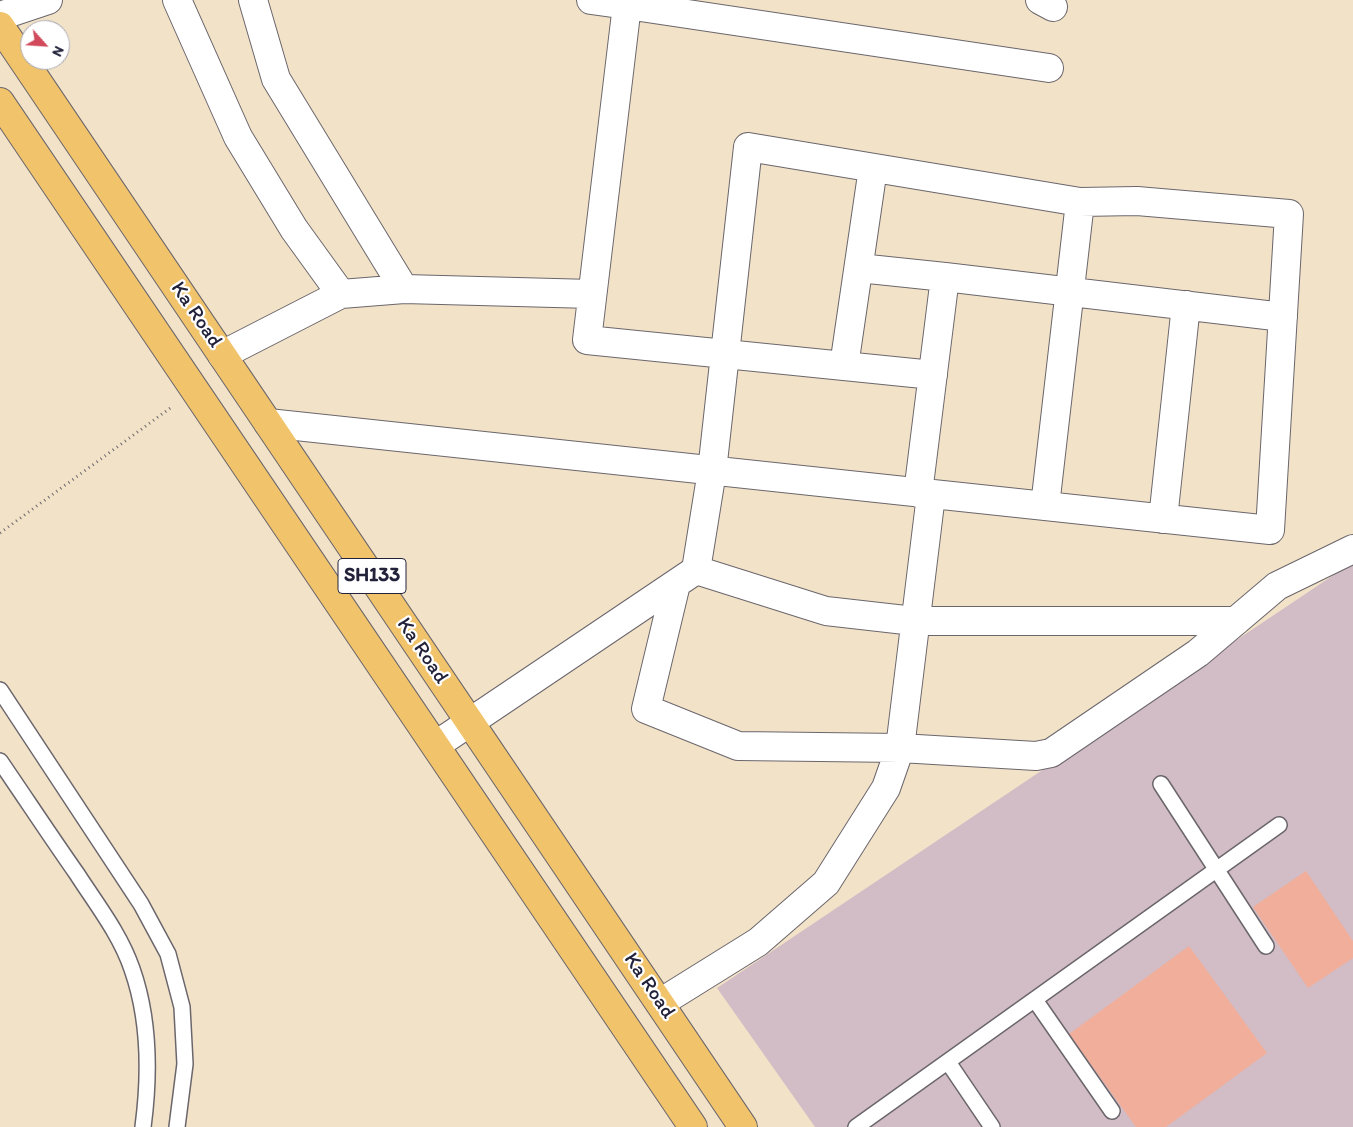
<!DOCTYPE html>
<style>
body{margin:0}
#map{position:relative;width:1353px;height:1127px;overflow:hidden;background:#f2e3c8;font-family:Itim,sans-serif}
canvas{display:block}
.north{position:absolute;left:20px;top:20px;width:50px;height:50px;box-sizing:border-box;background:#fff;border:1px solid #a7a7b1;border-radius:50%;rotate:116deg;font-size:14px;font-weight:700;line-height:20px;text-align:center;color:#22223b}
.north::after{content:'';display:block;margin:auto;width:18px;height:22px;background:#d1495b;clip-path:polygon(50% 0,100% 100%,50% 72%,0 100%)}
</style>
<div id="map">
<canvas width="1353" height="1127"></canvas>
<div class="north">N</div>
</div>
<script>
const context = document.querySelector('canvas').getContext('2d');
context.lineJoin = 'round';
function fillPath(path, color) {
  context.fillStyle = color;
  context.fill(path, 'evenodd');
}
function strokePath(path, color, width, dash) {
  context.strokeStyle = color;
  context.lineWidth = width;
  context.lineCap = dash ? 'butt' : 'round';
  context.setLineDash(dash || []);
  context.stroke(path);
}
function drawText(font, color, halo, rows, align = 'center') {
  context.font = font + ' Itim,sans-serif';
  context.lineWidth = 4.5;
  context.setLineDash([]);
  context.textBaseline = 'middle';
  context.strokeStyle = halo;
  context.fillStyle = color;
  for (const [text, x, y, turn = 0] of rows) {
    context.save();
    context.translate(x, y);
    context.rotate((+turn || 0) * Math.PI / 180);
    context.textAlign = isNaN(turn) ? turn : align;
    if (halo) context.strokeText(text, 0, 0);
    context.fillText(text, 0, 0);
    context.restore();
  }
}
fillPath(new Path2D(`
 M 1353,562 L 1353,1127 L 815,1127 L 717,988 Z`), '#d2bdc6');
fillPath(new Path2D(`
 M 1306,871 L 1353,941 L 1353,958 L 1308,988 L 1253,907 Z
 M 1189,946 L 1267,1053 L 1166,1127 L 1136,1127 L 1069,1034 Z`), '#f1ae9a');
const lane = new Path2D(`
 M 0,690 L 141,904 L 168,954 L 182,1007 L 185,1064 L 177,1127
 M 0,761 C 26,799 51,837 77,874 C 97,905 120,934 132,969 C 150,1020 150,1074 143,1127
 M 1161,784 L 1266,946
 M 1035,1000 L 1112,1111
 M 948,1062 L 992,1127
 M 856,1127 L 1279,825`);
const street = new Path2D(`
 M 177,0 L 238,137 L 294,229 L 341,294
 M 253,0 L 276,79 L 404,289
 M 591,0 L 627,5
 M 1040,0 L 1053,7
 M 0,16 L 48,0
 M 859,268 L 945,277
 M 222,355 L 341,294 L 404,289 L 592,294
 M 844,366 L 873,168
 M 933,375 L 587,340 L 627,5 L 1049,68
 M 268,423 L 1270,530 L 1289,214 L 1137,201 L 1080,202
 M 918,493 L 945,277 L 1283,317
 M 1163,519 L 1186,305
 M 696,570 L 826,611 L 914,621 L 1236,621
 M 676,584 L 646,709 L 738,746 L 900,748 L 1036,756 L 1051,753 L 1198,653 L 1277,586 L 1353,549
 M 436,745 L 696,570 L 712,471 L 748,147 L 1080,202 L 1045,506
 M 660,1003 L 758,942 L 826,883 L 886,788 L 900,748 L 931,495`);
const primary = new Path2D(`
 M 0,26 L 743,1127
 M 0,102 L 693,1127`);
strokePath(lane, '#6b666c', 18);
strokePath(street, '#6b666c', 30);
strokePath(primary, '#6b666c', 30);
strokePath(new Path2D(`
 M 0,533 L 173,406`), '#6b666c', 3, [1, 4]);
strokePath(lane, '#fff', 15);
strokePath(street, '#fff', 28);
strokePath(primary, '#f1c36a', 28);
for (const [x, y, w] of [
 [372,576,68]
]) {
  const box = new Path2D();
  box.roundRect(x - w / 2, y - 17.5, w, 35, 4);
  context.fillStyle = '#fff';
  context.fill(box);
  strokePath(box, '#22223b', 1);
}
drawText('bold 20px', '#22223b', null, [
 ["SH133",372,576]
]);
drawText('21px', '#22223b', '#fff', [
 ["Ka Road",196,315,56],
 ["Ka Road",422,651,56],
 ["Ka Road",649,986,56]
]);
</script>
